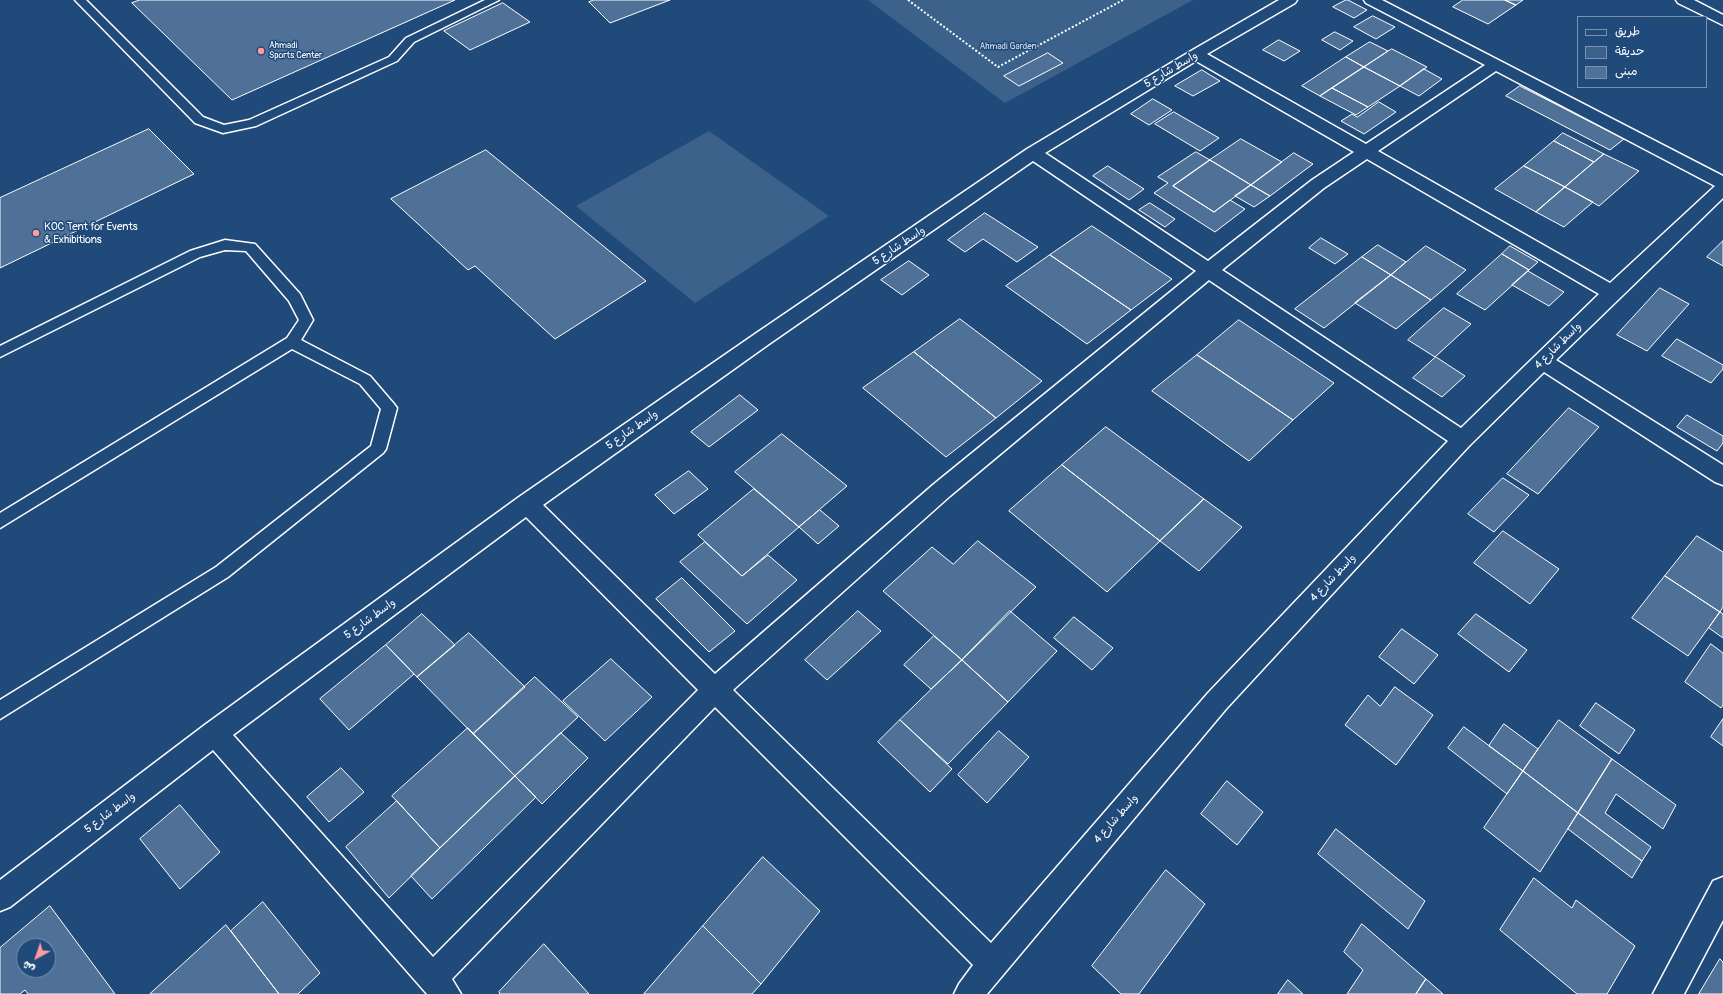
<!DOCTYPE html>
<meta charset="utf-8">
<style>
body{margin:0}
#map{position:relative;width:1723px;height:994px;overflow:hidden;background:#1f4a7a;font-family:Pangolin,"Playpen Sans Arabic",sans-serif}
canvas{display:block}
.legend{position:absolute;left:1577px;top:16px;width:130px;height:72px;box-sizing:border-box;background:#1f4a7a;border:1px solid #7992af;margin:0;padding:5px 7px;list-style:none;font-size:12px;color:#fff}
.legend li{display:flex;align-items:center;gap:8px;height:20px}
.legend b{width:20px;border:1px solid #7992af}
.north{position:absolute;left:16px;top:938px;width:40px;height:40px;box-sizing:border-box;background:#1f4a7a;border:1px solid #7992af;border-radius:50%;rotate:220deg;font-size:11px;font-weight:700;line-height:16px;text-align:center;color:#fff}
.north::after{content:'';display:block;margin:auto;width:14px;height:18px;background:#ff9aa2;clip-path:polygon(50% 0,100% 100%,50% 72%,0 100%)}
</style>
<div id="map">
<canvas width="1723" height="994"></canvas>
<ul class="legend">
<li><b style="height:5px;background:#1f4a7a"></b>طريق</li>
<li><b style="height:11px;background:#3c618b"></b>حديقة</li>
<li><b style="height:11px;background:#507197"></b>مبنى</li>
</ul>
<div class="north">ش</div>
</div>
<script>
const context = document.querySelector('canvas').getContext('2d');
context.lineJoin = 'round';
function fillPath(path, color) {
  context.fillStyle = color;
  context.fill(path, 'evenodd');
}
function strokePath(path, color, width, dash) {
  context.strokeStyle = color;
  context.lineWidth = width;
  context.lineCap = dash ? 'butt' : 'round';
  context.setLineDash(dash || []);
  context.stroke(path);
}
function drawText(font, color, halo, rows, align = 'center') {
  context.font = font + ' Pangolin,"Playpen Sans Arabic",sans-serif';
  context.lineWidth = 3;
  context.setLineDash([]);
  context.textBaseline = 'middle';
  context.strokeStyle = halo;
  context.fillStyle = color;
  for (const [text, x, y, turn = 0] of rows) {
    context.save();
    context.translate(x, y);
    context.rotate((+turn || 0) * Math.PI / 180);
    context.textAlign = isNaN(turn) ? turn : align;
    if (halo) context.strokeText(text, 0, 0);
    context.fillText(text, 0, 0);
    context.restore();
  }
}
fillPath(new Path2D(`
 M 868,0 L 1193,0 L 1005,103 Z
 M 709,131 L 829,216 L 695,303 L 576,206 Z`), '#3c618b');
const building = new Path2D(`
 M 140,0 L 455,0 L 232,100 L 132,3 Z
 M 594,0 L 670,0 L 610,23 L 589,2 Z
 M 1346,0 L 1348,0 L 1367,10 L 1354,18 L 1333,7 Z
 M 1463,0 L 1505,0 L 1516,5 L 1488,24 L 1453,7 Z
 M 1505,0 L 1523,0 L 1516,5 Z
 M 503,3 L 530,22 L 470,50 L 444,31 Z
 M 1373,16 L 1395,27 L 1376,39 L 1354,27 Z
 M 1335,32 L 1353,41 L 1340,50 L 1322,40 Z
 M 1279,40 L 1300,51 L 1284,61 L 1263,50 Z
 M 1370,42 L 1388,51 L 1364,67 L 1346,57 Z
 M 1392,49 L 1427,67 L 1400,86 L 1364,67 Z
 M 1048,53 L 1063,63 L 1019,86 L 1004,76 Z
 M 1346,57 L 1364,67 L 1320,96 L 1302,86 Z
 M 1364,67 L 1400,86 L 1368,107 L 1332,88 Z
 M 1424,69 L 1442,79 L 1419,96 L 1400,86 Z
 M 1202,70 L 1220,81 L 1193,96 L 1175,86 Z
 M 1520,86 L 1624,139 L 1610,150 L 1506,96 Z
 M 1332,88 L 1368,107 L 1356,115 L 1320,96 Z
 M 1153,99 L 1172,110 L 1149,125 L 1131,114 Z
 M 1379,102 L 1396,112 L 1364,134 L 1341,121 L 1352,114 L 1357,117 Z
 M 1174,112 L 1219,138 L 1200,151 L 1155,124 Z
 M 149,129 L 194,174 L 0,268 L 0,198 Z
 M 1563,133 L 1604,154 L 1594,162 L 1554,141 Z
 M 1241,139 L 1282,162 L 1251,185 L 1210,160 Z
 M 1554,141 L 1594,162 L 1565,187 L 1524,166 Z
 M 486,150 L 646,281 L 555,339 L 475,266 L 468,270 L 391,199 Z
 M 1196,152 L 1210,160 L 1173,186 L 1214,212 L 1230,200 L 1245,209 L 1215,232 L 1154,193 L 1168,183 L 1158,177 Z
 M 1294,153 L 1313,164 L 1270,196 L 1251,185 Z
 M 1604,154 L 1639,171 L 1599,206 L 1565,187 Z
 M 1210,160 L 1251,185 L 1214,212 L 1173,186 Z
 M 1108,166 L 1144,189 L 1129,200 L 1093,176 Z
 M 1524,166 L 1565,187 L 1536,212 L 1495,189 Z
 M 1251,185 L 1270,196 L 1254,207 L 1235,196 Z
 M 1565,187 L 1593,202 L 1564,227 L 1536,212 Z
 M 1150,203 L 1175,219 L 1165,227 L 1139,210 Z
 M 985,213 L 1038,247 L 1017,262 L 983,239 L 965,252 L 948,240 Z
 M 1092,226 L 1172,279 L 1131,310 L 1050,255 Z
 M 1321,238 L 1348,254 L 1335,264 L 1309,248 Z
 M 1723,241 L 1723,266 L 1707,257 Z
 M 1378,245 L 1406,262 L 1391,275 L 1362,257 Z
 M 1426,246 L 1466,270 L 1431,300 L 1391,275 Z
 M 1510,246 L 1538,262 L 1529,270 L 1502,254 Z
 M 1502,254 L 1529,270 L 1485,310 L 1457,294 Z
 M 1050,255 L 1131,310 L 1087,344 L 1006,286 Z
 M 1362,257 L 1391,275 L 1324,328 L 1295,309 Z
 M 909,261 L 929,275 L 902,295 L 881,280 Z
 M 1528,271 L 1564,292 L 1549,306 L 1512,285 Z
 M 1391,275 L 1431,300 L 1396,329 L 1355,303 Z
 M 1660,288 L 1689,304 L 1647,351 L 1617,335 Z
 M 1444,308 L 1471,324 L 1435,357 L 1408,340 Z
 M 960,319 L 1042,381 L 996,418 L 914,352 Z
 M 1239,320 L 1334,383 L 1293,420 L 1197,355 Z
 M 1677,339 L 1723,365 L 1723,369 L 1711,383 L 1662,356 Z
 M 914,352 L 996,418 L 946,457 L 863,388 Z
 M 1197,355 L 1293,420 L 1249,461 L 1152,391 Z
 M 1436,357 L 1465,376 L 1442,397 L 1413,378 Z
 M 740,395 L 758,410 L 709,447 L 691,432 Z
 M 1569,408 L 1599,427 L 1538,494 L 1507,474 Z
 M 1687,415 L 1723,436 L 1723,443 L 1717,451 L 1677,427 Z
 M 1106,427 L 1204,499 L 1160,541 L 1062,465 Z
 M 782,434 L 847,486 L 799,527 L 735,472 Z
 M 1062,465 L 1160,541 L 1107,592 L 1009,511 Z
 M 689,471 L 708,489 L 674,514 L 655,495 Z
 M 1503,478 L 1529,495 L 1494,532 L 1468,514 Z
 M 754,489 L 799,527 L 742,576 L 698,535 Z
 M 1204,499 L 1242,527 L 1199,571 L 1160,541 Z
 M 820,510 L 839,526 L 818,544 L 799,527 Z
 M 1503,531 L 1559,569 L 1530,604 L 1474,563 Z
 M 1697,536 L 1723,552 L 1723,607 L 1720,612 L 1665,576 Z
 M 978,541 L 1036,587 L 962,660 L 883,591 L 932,547 L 953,564 Z
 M 705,542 L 742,576 L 768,555 L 797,580 L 747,624 L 680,562 Z
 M 1665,576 L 1720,612 L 1688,656 L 1632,618 Z
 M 682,578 L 735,631 L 709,652 L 656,599 Z
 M 858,611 L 881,631 L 827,680 L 805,660 Z
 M 1010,611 L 1057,651 L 1008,702 L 962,660 Z
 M 1720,612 L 1723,614 L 1723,638 L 1709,628 Z
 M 422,614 L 455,645 L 417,677 L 386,645 Z
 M 1476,614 L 1527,650 L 1509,672 L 1458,634 Z
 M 1074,617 L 1113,648 L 1092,670 L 1054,638 Z
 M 1402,629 L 1438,655 L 1414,684 L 1379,657 Z
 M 469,633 L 525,687 L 473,734 L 417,677 Z
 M 934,636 L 962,660 L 931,689 L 904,665 Z
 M 1711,644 L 1723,653 L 1723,705 L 1721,708 L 1685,682 Z
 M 386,645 L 414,674 L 349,730 L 320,699 Z
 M 611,659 L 652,697 L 605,741 L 563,701 Z
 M 962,660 L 1008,702 L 948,764 L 900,720 Z
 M 535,677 L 578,717 L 515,776 L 473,734 Z
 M 1395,687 L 1433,715 L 1396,765 L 1345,725 L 1368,695 L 1380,706 Z
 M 1596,703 L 1635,730 L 1619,754 L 1580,726 Z
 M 1723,719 L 1723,746 L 1711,737 Z
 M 900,720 L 952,769 L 930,792 L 878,742 Z
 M 1559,720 L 1612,759 L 1578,813 L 1523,771 Z
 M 1504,724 L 1538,749 L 1523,771 L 1489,746 Z
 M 1464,727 L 1523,771 L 1507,794 L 1448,748 Z
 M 468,728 L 515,776 L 440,848 L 392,796 Z
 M 999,731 L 1029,757 L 987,803 L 958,775 Z
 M 561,733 L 588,758 L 542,804 L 515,776 Z
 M 1612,759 L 1676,805 L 1663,829 L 1616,794 L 1605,813 L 1651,847 L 1642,861 L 1578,813 Z
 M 341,768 L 364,792 L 329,822 L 307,797 Z
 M 1523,771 L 1578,813 L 1540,872 L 1484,828 Z
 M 515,776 L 536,797 L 432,899 L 411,876 Z
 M 1227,781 L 1263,812 L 1237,845 L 1201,814 Z
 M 397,801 L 440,848 L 389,898 L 346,847 Z
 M 180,805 L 220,852 L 180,889 L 140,839 Z
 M 1578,813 L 1642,861 L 1632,878 L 1568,829 Z
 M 1336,829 L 1425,901 L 1408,929 L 1318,854 Z
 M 763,857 L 820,911 L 761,984 L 703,926 Z
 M 1166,870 L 1205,904 L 1139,994 L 1121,994 L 1092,966 Z
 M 1534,878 L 1572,908 L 1576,900 L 1635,946 L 1607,994 L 1577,994 L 1500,930 Z
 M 263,902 L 320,973 L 298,994 L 279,994 L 231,931 Z
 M 50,906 L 115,994 L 28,994 L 25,990 L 20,994 L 0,994 L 0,948 ZM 24,946 L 48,946 L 48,970 L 24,970 Z
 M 1362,924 L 1426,979 L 1416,994 L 1347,994 L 1363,970 L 1344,952 Z
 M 226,925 L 279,994 L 150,994 Z
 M 703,926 L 761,984 L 752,994 L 644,994 Z
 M 544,944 L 589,994 L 500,994 L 499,992 Z
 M 1720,959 L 1723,962 L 1723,994 L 1699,994 Z
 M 1426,979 L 1443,994 L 1416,994 Z
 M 1288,980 L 1303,994 L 1278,994 Z`);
fillPath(building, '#507197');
strokePath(building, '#fff', 1);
const lane = new Path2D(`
 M 75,0 L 86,0 L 203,117 L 224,125 L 249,120 L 389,57 L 406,38 L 485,0 L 499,0 L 414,42 L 397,61 L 256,126 L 223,133 L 195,123 Z
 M 225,240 L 255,244 L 300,294 L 313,320 L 301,340 L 370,376 L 394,404 L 397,408 L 386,449 L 383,453 L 228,577 L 0,719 L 0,700 L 216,567 L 371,446 L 381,409 L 360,384 L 292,349 L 0,528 L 0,513 L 287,338 L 299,320 L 289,301 L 246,251 L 225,250 L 200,257 L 0,357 L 0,346 L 190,251 Z`);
const street = new Path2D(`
 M 1279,0 L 1297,0 L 1295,3 L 1207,54 L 1366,144 L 1485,65 L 1366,3 L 1364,0 L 1382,0 L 1723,176 L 1723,198 L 1556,360 L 1723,465 L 1723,485 L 1715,482 L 1544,372 L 1469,446 L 1226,709 L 987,994 L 954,994 L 959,984 L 973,965 L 715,707 L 452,979 L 461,994 L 427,994 L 213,750 L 10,907 L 0,911 L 0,880 L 206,724 L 519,497 L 755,334 L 1027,149 L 1191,51 ZM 1196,61 L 1354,152 L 1312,180 L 1208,261 L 1045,153 ZM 1496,71 L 1715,186 L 1610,283 L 1378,151 ZM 1367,159 L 1599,294 L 1461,428 L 1222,270 L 1324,188 ZM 1033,161 L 1196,271 L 934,484 L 715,674 L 543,505 L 769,344 ZM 1209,280 L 1448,441 L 1208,693 L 991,943 L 733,690 L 950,496 ZM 526,517 L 698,690 L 433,957 L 233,735 Z
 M 1723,877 L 1723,920 L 1684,994 L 1653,994 L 1713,881 Z`);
const secondary = new Path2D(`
 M 1676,0 L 1694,0 L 1723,15 L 1723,25 L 1678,3 Z`);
strokePath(lane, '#fff', 3);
strokePath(street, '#fff', 3);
strokePath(secondary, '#fff', 3);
strokePath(new Path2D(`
 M 908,0 L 998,67 L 1123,0`), '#fff', 2, [2, 2]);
fillPath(lane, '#1f4a7a');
fillPath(street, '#1f4a7a');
fillPath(secondary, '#1f4a7a');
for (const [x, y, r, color] of [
 [261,51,4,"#ff9aa2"],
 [36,233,4,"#ff9aa2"]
]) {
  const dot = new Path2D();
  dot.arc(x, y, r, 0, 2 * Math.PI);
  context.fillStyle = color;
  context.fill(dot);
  strokePath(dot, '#1f4a7a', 1.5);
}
drawText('9px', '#fff', '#1f4a7a', [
 ["Ahmadi",269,46],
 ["Sports Center",269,56]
], 'left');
drawText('9px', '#d8dfe8', '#1f4a7a', [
 ["Ahmadi Garden",1008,47]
]);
drawText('11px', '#fff', '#1f4a7a', [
 ["واسط شارع 5",1171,70,-31],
 ["واسط شارع 5",899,246,-34],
 ["واسط شارع 4",1558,346,-45],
 ["واسط شارع 5",632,430,-35],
 ["واسط شارع 4",1333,578,-47],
 ["واسط شارع 5",370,619,-36],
 ["واسط شارع 5",110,813,-37],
 ["واسط شارع 4",1116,819,-49]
]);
drawText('11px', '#fff', '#1f4a7a', [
 ["KOC Tent for Events",44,227],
 ["& Exhibitions",44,240]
], 'left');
</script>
